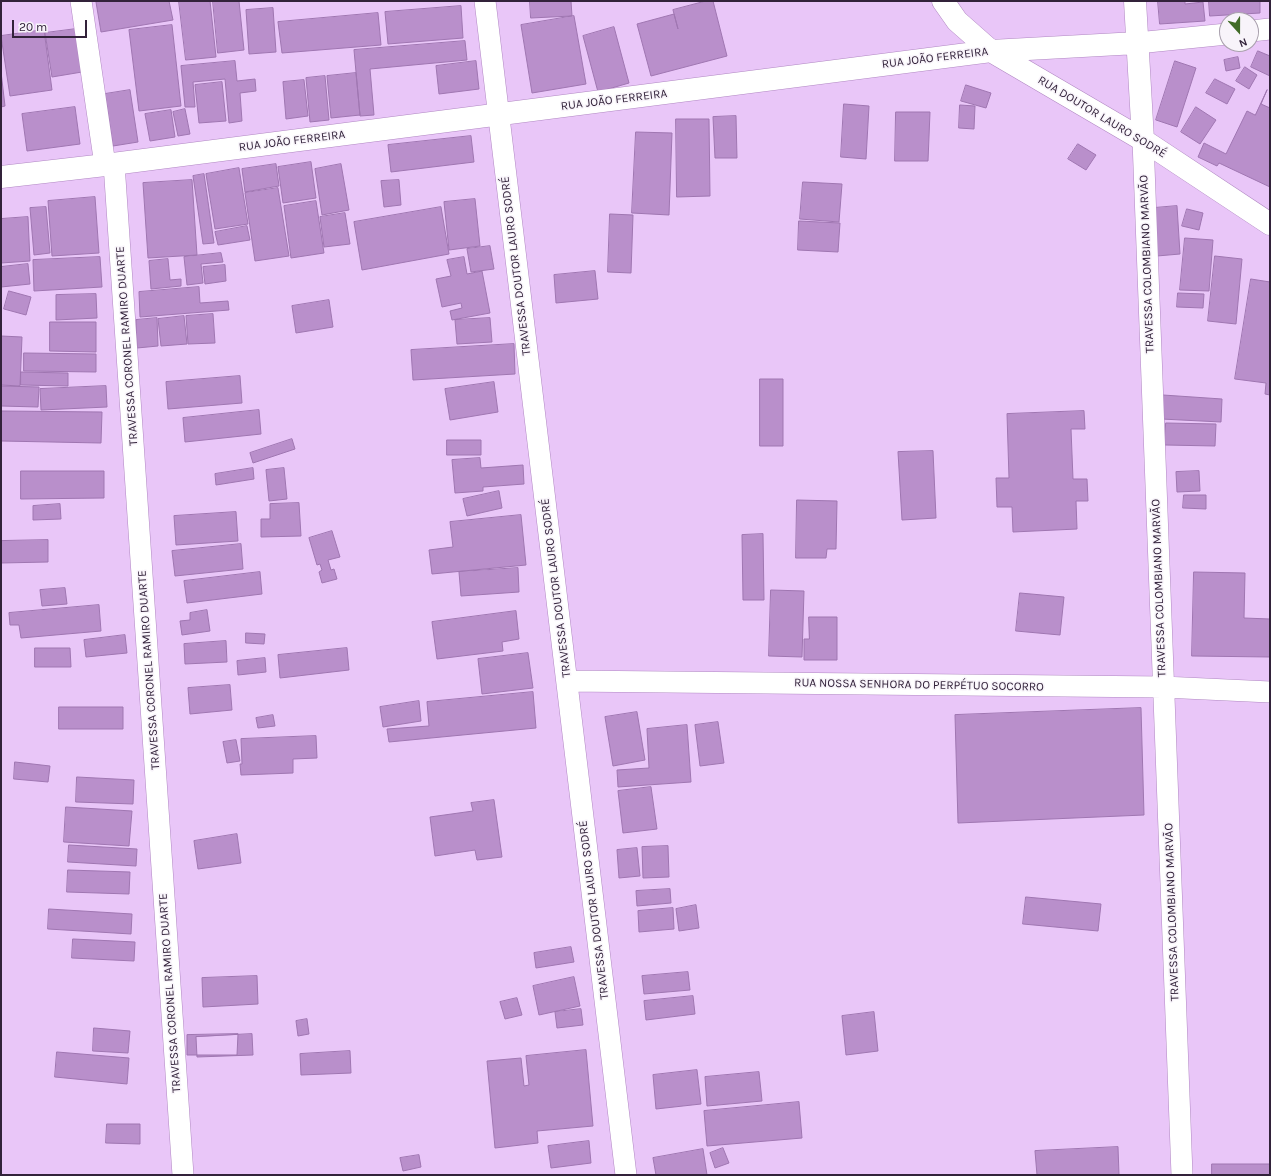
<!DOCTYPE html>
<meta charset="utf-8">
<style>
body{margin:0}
#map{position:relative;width:1271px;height:1176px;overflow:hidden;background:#e9c6f8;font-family:Karla,sans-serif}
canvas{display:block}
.frame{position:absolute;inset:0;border:2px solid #32223a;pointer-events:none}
.north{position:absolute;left:1219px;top:12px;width:40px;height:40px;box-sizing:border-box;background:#f8f4fa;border:1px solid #a9a0ad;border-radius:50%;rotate:159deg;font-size:11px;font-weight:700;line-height:16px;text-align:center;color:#32223a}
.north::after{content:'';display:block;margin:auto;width:14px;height:18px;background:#416b27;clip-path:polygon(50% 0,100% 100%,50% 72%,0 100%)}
.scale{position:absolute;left:12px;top:20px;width:75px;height:18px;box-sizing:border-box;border:2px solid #32223a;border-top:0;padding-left:5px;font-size:12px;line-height:14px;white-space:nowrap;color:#32223a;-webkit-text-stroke:3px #f8f4fa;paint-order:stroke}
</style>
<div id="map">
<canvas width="1271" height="1176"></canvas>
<div class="frame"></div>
<div class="north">N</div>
<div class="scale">20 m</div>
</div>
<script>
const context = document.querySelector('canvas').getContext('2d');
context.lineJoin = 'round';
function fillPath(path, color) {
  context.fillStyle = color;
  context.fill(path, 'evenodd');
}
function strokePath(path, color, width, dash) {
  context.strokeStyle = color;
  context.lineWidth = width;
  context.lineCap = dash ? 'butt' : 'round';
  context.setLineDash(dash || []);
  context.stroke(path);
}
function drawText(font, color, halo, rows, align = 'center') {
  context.font = font + ' Karla,sans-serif';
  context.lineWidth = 3;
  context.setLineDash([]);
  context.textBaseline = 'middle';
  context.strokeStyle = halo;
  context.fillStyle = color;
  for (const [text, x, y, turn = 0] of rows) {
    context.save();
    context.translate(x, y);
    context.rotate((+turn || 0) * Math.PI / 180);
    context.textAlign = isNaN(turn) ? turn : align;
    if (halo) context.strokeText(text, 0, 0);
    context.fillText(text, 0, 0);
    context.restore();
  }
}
const building = new Path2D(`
 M 100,1 L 169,1 L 173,20 L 101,32 L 96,2 Z
 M 179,1 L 210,1 L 216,57 L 186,60 Z
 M 213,1 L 239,1 L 244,50 L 218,53 Z
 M 530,1 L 571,1 L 572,16 L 531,18 Z
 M 706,1 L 713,1 L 727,56 L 651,76 L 637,24 L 674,14 L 678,29 L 673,10 Z
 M 1158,1 L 1185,1 L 1185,4 L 1203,2 L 1205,21 L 1160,24 Z
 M 1209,1 L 1260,1 L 1260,13 L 1210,16 Z
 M 461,6 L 463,38 L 388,44 L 385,12 Z
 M 273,8 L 276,52 L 249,54 L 246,10 Z
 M 378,13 L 381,45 L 282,53 L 278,22 Z
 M 574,16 L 586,84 L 532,93 L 521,25 Z
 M 172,25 L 181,106 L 139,111 L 129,30 Z
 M 614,27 L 629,83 L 598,92 L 583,36 Z
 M 76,29 L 82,72 L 52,77 L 45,33 Z
 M 44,30 L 52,90 L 10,96 L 1,36 Z
 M 465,41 L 467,60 L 370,69 L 374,115 L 360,116 L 354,50 Z
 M 1258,51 L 1270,56 L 1270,76 L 1251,67 Z
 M 1238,57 L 1240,68 L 1226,71 L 1224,60 Z
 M 235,61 L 237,81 L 255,79 L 256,91 L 240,93 L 242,121 L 229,123 L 225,79 L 193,82 L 195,107 L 185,107 L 181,66 Z
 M 476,61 L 479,89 L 439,94 L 436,66 Z
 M 1175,61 L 1196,68 L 1177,127 L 1156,120 Z
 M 1245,67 L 1257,75 L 1249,89 L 1236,81 Z
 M 1,72 L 5,106 L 1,107 Z
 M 356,73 L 360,115 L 331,118 L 327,76 Z
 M 325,76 L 329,120 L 310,122 L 306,78 Z
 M 1215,79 L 1235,89 L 1227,104 L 1206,93 Z
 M 304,80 L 308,116 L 286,119 L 283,82 Z
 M 222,82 L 226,121 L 199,123 L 195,85 Z
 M 966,85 L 991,93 L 986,108 L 961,101 Z
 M 130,90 L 138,142 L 113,146 L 105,94 Z
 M 1267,90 L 1261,104 L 1270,108 L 1270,187 L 1219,163 L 1217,166 L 1198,157 L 1204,143 L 1226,154 L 1247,111 L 1255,115 Z
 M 844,104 L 869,106 L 866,159 L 841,157 Z
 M 960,105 L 975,106 L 974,129 L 959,128 Z
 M 75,107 L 80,144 L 27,151 L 22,114 Z
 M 1196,107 L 1216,120 L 1200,144 L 1181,132 Z
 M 185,109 L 190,134 L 178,136 L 173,112 Z
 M 171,110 L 175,137 L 150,141 L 145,114 Z
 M 896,112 L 930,112 L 928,161 L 895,161 Z
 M 736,116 L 737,158 L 715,158 L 713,117 Z
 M 676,119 L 709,119 L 710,196 L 677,197 Z
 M 636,132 L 672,133 L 669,215 L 632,213 Z
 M 471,136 L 474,162 L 391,172 L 388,145 Z
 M 1078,144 L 1096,155 L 1086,170 L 1068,159 Z
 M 311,162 L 316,198 L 283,203 L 278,167 Z
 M 276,164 L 279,186 L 245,192 L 242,169 Z
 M 341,164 L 349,210 L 322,215 L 315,169 Z
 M 239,168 L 248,224 L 215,229 L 206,174 Z
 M 204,174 L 214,243 L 203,244 L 193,176 Z
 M 192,180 L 197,255 L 148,258 L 143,183 Z
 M 399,180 L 401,205 L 384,207 L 381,181 Z
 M 803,182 L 842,184 L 839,222 L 800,219 Z
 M 278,188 L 289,256 L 255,261 L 245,193 Z
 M 95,197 L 99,253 L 52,256 L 48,201 Z
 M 475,199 L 480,246 L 449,250 L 444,202 Z
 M 316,201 L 324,253 L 291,258 L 284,206 Z
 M 1177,206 L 1180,254 L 1157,256 L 1154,208 Z
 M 46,207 L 50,253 L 34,255 L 30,208 Z
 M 441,207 L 449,254 L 362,270 L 354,222 Z
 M 1187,209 L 1203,213 L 1199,230 L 1182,226 Z
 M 345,213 L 350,244 L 324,247 L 320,217 Z
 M 610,214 L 633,215 L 631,273 L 608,272 Z
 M 28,217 L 30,261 L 1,263 L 1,219 Z
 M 799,221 L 840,223 L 838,252 L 798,250 Z
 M 247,226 L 250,240 L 218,245 L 215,232 Z
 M 1185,238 L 1213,240 L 1209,291 L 1180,290 Z
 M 490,246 L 494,269 L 471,272 L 467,249 Z
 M 221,253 L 223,262 L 201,264 L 203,283 L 187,285 L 184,257 Z
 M 1215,256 L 1242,259 L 1236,324 L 1208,321 Z
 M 100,257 L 102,287 L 34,291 L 33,260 Z
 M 464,257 L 467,274 L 482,271 L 490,313 L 452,320 L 450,311 L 462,308 L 461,303 L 442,307 L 436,279 L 451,276 L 447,260 Z
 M 168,259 L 170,280 L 181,279 L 181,286 L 151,289 L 149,261 Z
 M 28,264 L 30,284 L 1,287 L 1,267 Z
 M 225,265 L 226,281 L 205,284 L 203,267 Z
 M 595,271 L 598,299 L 556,303 L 554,275 Z
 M 1251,279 L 1270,282 L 1270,395 L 1265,394 L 1266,383 L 1235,379 Z
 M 199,287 L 200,303 L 228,301 L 229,310 L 140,317 L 139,292 Z
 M 9,291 L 31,297 L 26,315 L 4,309 Z
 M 1178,293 L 1204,294 L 1203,308 L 1177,307 Z
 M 96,294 L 97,318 L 56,320 L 56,295 Z
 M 329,300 L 333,327 L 296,333 L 292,306 Z
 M 213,314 L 215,343 L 188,344 L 186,316 Z
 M 184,316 L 187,344 L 161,346 L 158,319 Z
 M 157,318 L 158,346 L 137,348 L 136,320 Z
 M 490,318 L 492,342 L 457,344 L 455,320 Z
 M 50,322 L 96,322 L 96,352 L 50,351 Z
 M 1,336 L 22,337 L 20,386 L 1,385 Z
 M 514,344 L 515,374 L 413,380 L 411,350 Z
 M 24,353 L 96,354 L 96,372 L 24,371 Z
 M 21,372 L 68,373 L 68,386 L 21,385 Z
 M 240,376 L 242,403 L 168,409 L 166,382 Z
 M 760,379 L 783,379 L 783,446 L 760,446 Z
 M 494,382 L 498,412 L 450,420 L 445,389 Z
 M 1,386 L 39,387 L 38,407 L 1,406 Z
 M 106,386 L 107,407 L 41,410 L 40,389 Z
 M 1163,395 L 1222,399 L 1221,422 L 1161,419 Z
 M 259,410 L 261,434 L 185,442 L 183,418 Z
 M 1,411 L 102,412 L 101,443 L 1,441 Z
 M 1084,411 L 1085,429 L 1071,429 L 1073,479 L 1087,479 L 1088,501 L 1076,501 L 1077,529 L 1013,532 L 1012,507 L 997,507 L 996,478 L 1009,478 L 1007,414 Z
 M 1166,423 L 1216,424 L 1215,446 L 1165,445 Z
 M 292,439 L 295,449 L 253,463 L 250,453 Z
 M 447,440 L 481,440 L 481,455 L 447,455 Z
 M 933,451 L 936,518 L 902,520 L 898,452 Z
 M 480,458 L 481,468 L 523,465 L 524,484 L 483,487 L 483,491 L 455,493 L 452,460 Z
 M 253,468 L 254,479 L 216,485 L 215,474 Z
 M 284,468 L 287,499 L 269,501 L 266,470 Z
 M 21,471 L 104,471 L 104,498 L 21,499 Z
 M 1199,471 L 1200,491 L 1177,492 L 1176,472 Z
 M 499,491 L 502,508 L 467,516 L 463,499 Z
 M 1184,495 L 1206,495 L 1206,509 L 1183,508 Z
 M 797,500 L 837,501 L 836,549 L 827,549 L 826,558 L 796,558 Z
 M 299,503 L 301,536 L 261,537 L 261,519 L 270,519 L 270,504 Z
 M 60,504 L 61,519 L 33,520 L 33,506 Z
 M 236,512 L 238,541 L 176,545 L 174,516 Z
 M 521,515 L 526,565 L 432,574 L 429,550 L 453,547 L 450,522 Z
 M 332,531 L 340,557 L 328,560 L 331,570 L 334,569 L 337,579 L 322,583 L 319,572 L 322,570 L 320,564 L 317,565 L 309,538 Z
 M 763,534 L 764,600 L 743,600 L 742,535 Z
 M 48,540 L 48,562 L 1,563 L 1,541 Z
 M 241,544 L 243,569 L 175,576 L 172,551 Z
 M 518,568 L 519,592 L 461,596 L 459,572 Z
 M 260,572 L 262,594 L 187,603 L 184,581 Z
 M 1194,572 L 1245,573 L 1244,618 L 1270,619 L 1270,657 L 1192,656 Z
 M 65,588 L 67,604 L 42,606 L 40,590 Z
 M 771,590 L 804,591 L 802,657 L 769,656 Z
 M 1020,593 L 1064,597 L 1060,635 L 1016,631 Z
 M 99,605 L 101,631 L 21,638 L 19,625 L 10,625 L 9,613 Z
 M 207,610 L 210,631 L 182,635 L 180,621 L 190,620 L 190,613 Z
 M 516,611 L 519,639 L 502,642 L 503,651 L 437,659 L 432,622 Z
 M 809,617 L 837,617 L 837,660 L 804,660 L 804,639 L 809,639 Z
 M 246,633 L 265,634 L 264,644 L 246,643 Z
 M 125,635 L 127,653 L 86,657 L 84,640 Z
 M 226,641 L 227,662 L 185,664 L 184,644 Z
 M 35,648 L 70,648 L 71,667 L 35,667 Z
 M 347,648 L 349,670 L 280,678 L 278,655 Z
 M 528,653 L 533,688 L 482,694 L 478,659 Z
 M 265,658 L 266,672 L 238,675 L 237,661 Z
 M 230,685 L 232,710 L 190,714 L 188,688 Z
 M 533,692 L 536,728 L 389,742 L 387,729 L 429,726 L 427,702 Z
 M 419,701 L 421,721 L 383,727 L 380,707 Z
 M 59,707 L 123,707 L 123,729 L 59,729 Z
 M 1141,708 L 1144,815 L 958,823 L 955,715 Z
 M 637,712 L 645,760 L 613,766 L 605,717 Z
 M 273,715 L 275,726 L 258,728 L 256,718 Z
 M 718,722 L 724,763 L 700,766 L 695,725 Z
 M 687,725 L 691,782 L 618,787 L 617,770 L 649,768 L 647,729 Z
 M 316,736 L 317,758 L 293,759 L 293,773 L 241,775 L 240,764 L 242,764 L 241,739 Z
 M 236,740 L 240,761 L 227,763 L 223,742 Z
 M 15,762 L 50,766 L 48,782 L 14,779 Z
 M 77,777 L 134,780 L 133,804 L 76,802 Z
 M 651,787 L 657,829 L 623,833 L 618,791 Z
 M 494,800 L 502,857 L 477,860 L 475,850 L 435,856 L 430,817 L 473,811 L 471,803 Z
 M 66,807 L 132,811 L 129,846 L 64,842 Z
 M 237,834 L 241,863 L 198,869 L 194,841 Z
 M 69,845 L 137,849 L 136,866 L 68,862 Z
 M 668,846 L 669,877 L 643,878 L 642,847 Z
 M 637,848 L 640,876 L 619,878 L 617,850 Z
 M 68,870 L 130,872 L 129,894 L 67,892 Z
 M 670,889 L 671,903 L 637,906 L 636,891 Z
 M 1026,897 L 1101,904 L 1098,931 L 1023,924 Z
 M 696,905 L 699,928 L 679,931 L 676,909 Z
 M 673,908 L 674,929 L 639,932 L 638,911 Z
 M 49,909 L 132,914 L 131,934 L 48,929 Z
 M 73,939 L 135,942 L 134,961 L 72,958 Z
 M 571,947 L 574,962 L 536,968 L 534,953 Z
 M 688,972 L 690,990 L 644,994 L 642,976 Z
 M 257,976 L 258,1004 L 203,1007 L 202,978 Z
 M 574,977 L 580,1006 L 539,1015 L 533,986 Z
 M 693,996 L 695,1014 L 646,1020 L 644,1001 Z
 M 517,998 L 522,1015 L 505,1019 L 500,1002 Z
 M 581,1009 L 583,1025 L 557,1028 L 555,1012 Z
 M 874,1012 L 878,1051 L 846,1055 L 842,1016 Z
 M 307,1019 L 309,1034 L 298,1036 L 296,1021 Z
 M 94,1028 L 130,1031 L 128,1053 L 93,1051 Z
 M 238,1034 L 237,1055 L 187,1055 L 187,1035 Z
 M 252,1034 L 253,1055 L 197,1057 L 196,1037 Z
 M 586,1050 L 593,1126 L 537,1131 L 538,1143 L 495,1148 L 487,1061 L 521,1058 L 524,1086 L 529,1085 L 526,1056 Z
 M 350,1051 L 351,1073 L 301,1075 L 300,1054 Z
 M 57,1052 L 129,1058 L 127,1084 L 55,1077 Z
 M 697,1070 L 701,1104 L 656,1109 L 653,1075 Z
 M 759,1072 L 762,1101 L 707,1106 L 705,1077 Z
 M 799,1102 L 802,1138 L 707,1146 L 704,1111 Z
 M 107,1124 L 140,1124 L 140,1144 L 106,1143 Z
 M 589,1141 L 591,1163 L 551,1168 L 548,1146 Z
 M 1118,1147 L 1119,1175 L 1037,1175 L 1035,1151 Z
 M 723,1148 L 729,1163 L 715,1168 L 710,1153 Z
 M 703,1149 L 707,1175 L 656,1175 L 653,1158 Z
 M 419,1155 L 421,1167 L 403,1171 L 400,1158 Z
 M 1212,1164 L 1270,1164 L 1270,1175 L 1212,1175 Z`);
fillPath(building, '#b98fcb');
strokePath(building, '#9f76b1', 1);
const street = new Path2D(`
 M 81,1 L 105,165
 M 485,1 L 626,1175
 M 1251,31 L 1270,29
 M 1137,43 L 1227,34
 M 1143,140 L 1182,1175
 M 114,164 L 183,1175
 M 567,681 L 1163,687 L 1270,692`);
const secondary = new Path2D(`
 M 943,1 L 957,21 L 991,51 L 1143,140 L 1270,224
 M 1135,1 L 1143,140
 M 1,177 L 105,165 L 991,51 L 1137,43`);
strokePath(street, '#b087c2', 22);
strokePath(secondary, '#b087c2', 23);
strokePath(street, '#fff', 21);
strokePath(secondary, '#fff', 22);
drawText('12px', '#32223a', '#f8f4fa', [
 ["RUA JOÃO FERREIRA",935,58,-7],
 ["RUA JOÃO FERREIRA",614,100,-7],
 ["RUA DOUTOR LAURO SODRÉ",1102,117,31],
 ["RUA JOÃO FERREIRA",292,141,-7],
 ["TRAVESSA COLOMBIANO MARVÃO",1147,264,-92],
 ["TRAVESSA DOUTOR LAURO SODRÉ",516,266,-97],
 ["TRAVESSA CORONEL RAMIRO DUARTE",127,346,-94],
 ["TRAVESSA DOUTOR LAURO SODRÉ",556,588,-97],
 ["TRAVESSA COLOMBIANO MARVÃO",1159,588,-92],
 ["TRAVESSA CORONEL RAMIRO DUARTE",149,670,-94],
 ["RUA NOSSA SENHORA DO PERPÉTUO SOCORRO",919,685,1],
 ["TRAVESSA DOUTOR LAURO SODRÉ",594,910,-97],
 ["TRAVESSA COLOMBIANO MARVÃO",1172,912,-92],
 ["TRAVESSA CORONEL RAMIRO DUARTE",170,993,-94]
]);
</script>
